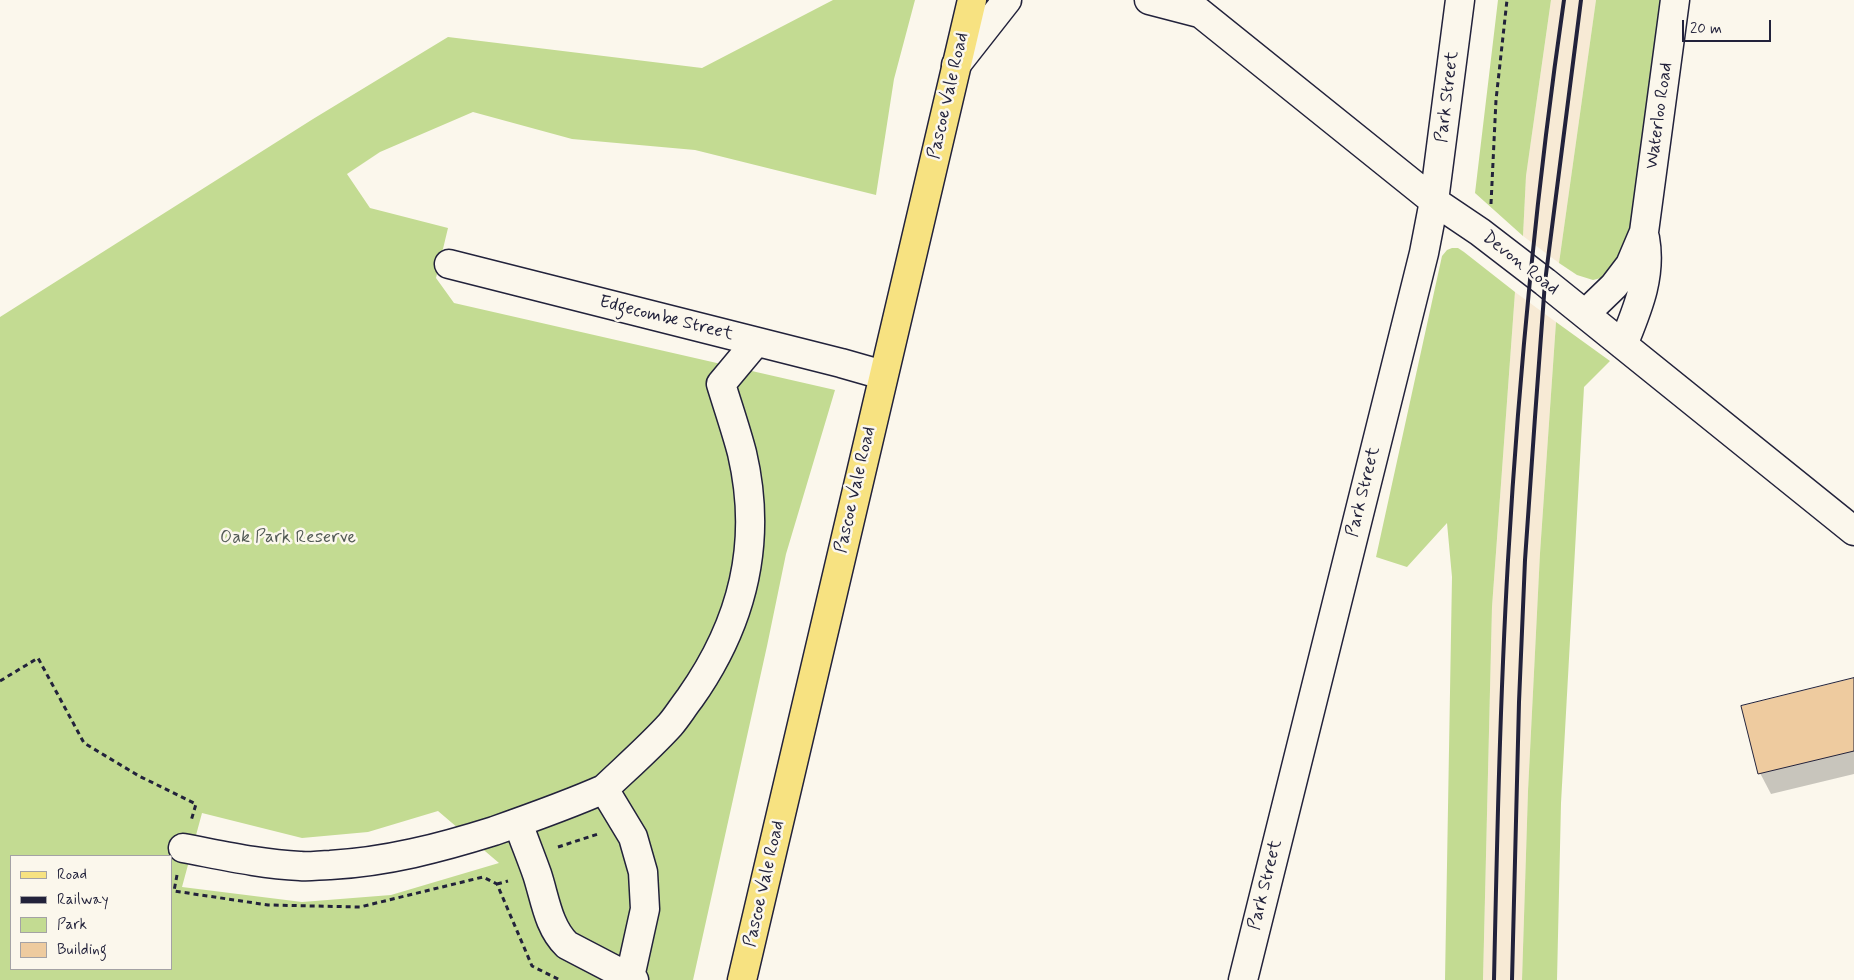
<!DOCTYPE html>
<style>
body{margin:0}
#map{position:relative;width:1854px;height:980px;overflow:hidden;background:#fbf7ec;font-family:Mynerve,sans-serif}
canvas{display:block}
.legend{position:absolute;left:10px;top:855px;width:162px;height:115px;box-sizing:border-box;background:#fbf7ec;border:1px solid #a4a2a5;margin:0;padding:6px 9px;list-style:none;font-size:15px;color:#22223b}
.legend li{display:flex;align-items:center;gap:10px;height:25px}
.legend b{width:25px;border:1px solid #a4a2a5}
.scale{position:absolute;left:1682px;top:20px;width:89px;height:22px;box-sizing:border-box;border:2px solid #22223b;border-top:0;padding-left:6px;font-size:15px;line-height:18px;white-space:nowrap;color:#22223b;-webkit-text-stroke:4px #fbf7ec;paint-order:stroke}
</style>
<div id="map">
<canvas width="1854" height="980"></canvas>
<ul class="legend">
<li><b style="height:6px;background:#f7e281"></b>Road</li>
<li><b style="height:6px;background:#22223b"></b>Railway</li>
<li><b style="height:14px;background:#c3db92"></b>Park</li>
<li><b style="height:14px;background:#eecb9f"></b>Building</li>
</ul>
<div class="scale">20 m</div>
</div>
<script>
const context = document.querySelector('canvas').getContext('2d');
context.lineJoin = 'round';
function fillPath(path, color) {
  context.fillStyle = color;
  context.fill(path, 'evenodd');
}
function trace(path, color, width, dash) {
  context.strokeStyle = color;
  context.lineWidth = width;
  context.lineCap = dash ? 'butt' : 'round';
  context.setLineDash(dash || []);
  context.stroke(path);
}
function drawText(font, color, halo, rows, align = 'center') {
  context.font = font + ' Mynerve,sans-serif';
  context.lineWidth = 5;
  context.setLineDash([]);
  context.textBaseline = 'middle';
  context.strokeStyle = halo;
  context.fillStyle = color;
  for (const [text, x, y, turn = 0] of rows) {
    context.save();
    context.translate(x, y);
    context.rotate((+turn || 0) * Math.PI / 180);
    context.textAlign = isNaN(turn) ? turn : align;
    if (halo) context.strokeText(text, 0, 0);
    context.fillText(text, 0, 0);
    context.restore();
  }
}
fillPath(new Path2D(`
 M1551 0H1596L1559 263 1523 236 1526 176Z
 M1515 292 1556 322 1540 553 1528 791 1522 980H1483L1492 607Z`), '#f7ead5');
fillPath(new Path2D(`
 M833 0H915L894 79 876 195 695 150 572 139 473 112 380 152 347 174 370 208 448 228 436 278 454 303 835 390 786 554 767 646 693 980H0V317L313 119 448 37 702 68ZM438 811 499 863 391 895 302 902 182 887 202 813 302 838 368 832ZM11 856H171V969H11Z
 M1498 0H1551L1526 176 1523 236 1475 193Z
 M1596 0H1661L1628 246 1609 276 1593 280 1577 275 1559 263Z
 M1452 248H1458L1464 252 1515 292 1492 607 1483 980H1445L1452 577 1447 523 1407 567 1376 557 1442 256 1447 250Z
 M1556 322 1610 361 1584 387 1561 803 1557 980H1522L1528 791 1540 553Z`), '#c3db92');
fillPath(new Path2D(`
 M1854 680V774L1771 794 1760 773Z`), '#0003');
const building = new Path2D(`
 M1854 678V751L1758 774 1741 706Z`);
fillPath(building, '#eecb9f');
trace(building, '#22223b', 1);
const minor = new Path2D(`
 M1149 0 1199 13
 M1184 0 1434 201 1480 232 1545 282 1854 531
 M956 65 1007 0
 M449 264 841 363 883 375
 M1585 314 1614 286 1630 265 1644 232 1675 0
 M1623 345C1637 310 1652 277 1645 238
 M604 789C626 768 649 748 670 725 677 717 683 707 690 698 743 623 763 543 742 453 736 430 728 407 721 384L756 342
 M518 823C524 840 531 857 537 874 545 898 548 927 567 945L634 980
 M183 848C221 855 260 864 300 866 310 867 320 865 330 865 386 862 440 848 494 831 531 818 568 805 604 789L633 837 643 872 645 909 630 977
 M1243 980 1424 253 1434 201 1460 0`);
const major = new Path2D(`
 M742 980 972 0`);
trace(minor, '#22223b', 31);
trace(major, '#22223b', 31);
trace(new Path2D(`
 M1491 204 1496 100 1507 0
 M0 681 38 658 84 743 139 776 196 804 191 821
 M558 847 598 834
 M177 875 174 891 268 905 360 907 483 877 497 884 532 966 560 980
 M497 884 508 881`), '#22223b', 3, [5, 4]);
trace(minor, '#fbf7ec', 28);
trace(major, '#f7e281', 28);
trace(new Path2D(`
 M1494 980C1497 840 1500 700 1508 560 1519 373 1537 186 1564 0
 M1512 980 1519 702 1525 560 1535 417 1545 282 1581 0`), '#22223b', 4);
drawText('18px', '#22223b', '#fbf7ec', [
 ["Pascoe Vale Road",949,96,-77],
 ["Park Street",1448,97,-83],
 ["Waterloo Road",1660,116,-82],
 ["Devon Road",1520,264,38],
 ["Edgecombe Street",666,319,14],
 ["Pascoe Vale Road",856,490,-77],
 ["Park Street",1364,492,-76],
 ["Pascoe Vale Road",765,884,-77],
 ["Park Street",1266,885,-76]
]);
drawText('18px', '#525a55', '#fbf7ec', [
 ["Oak Park Reserve",288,538]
]);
</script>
